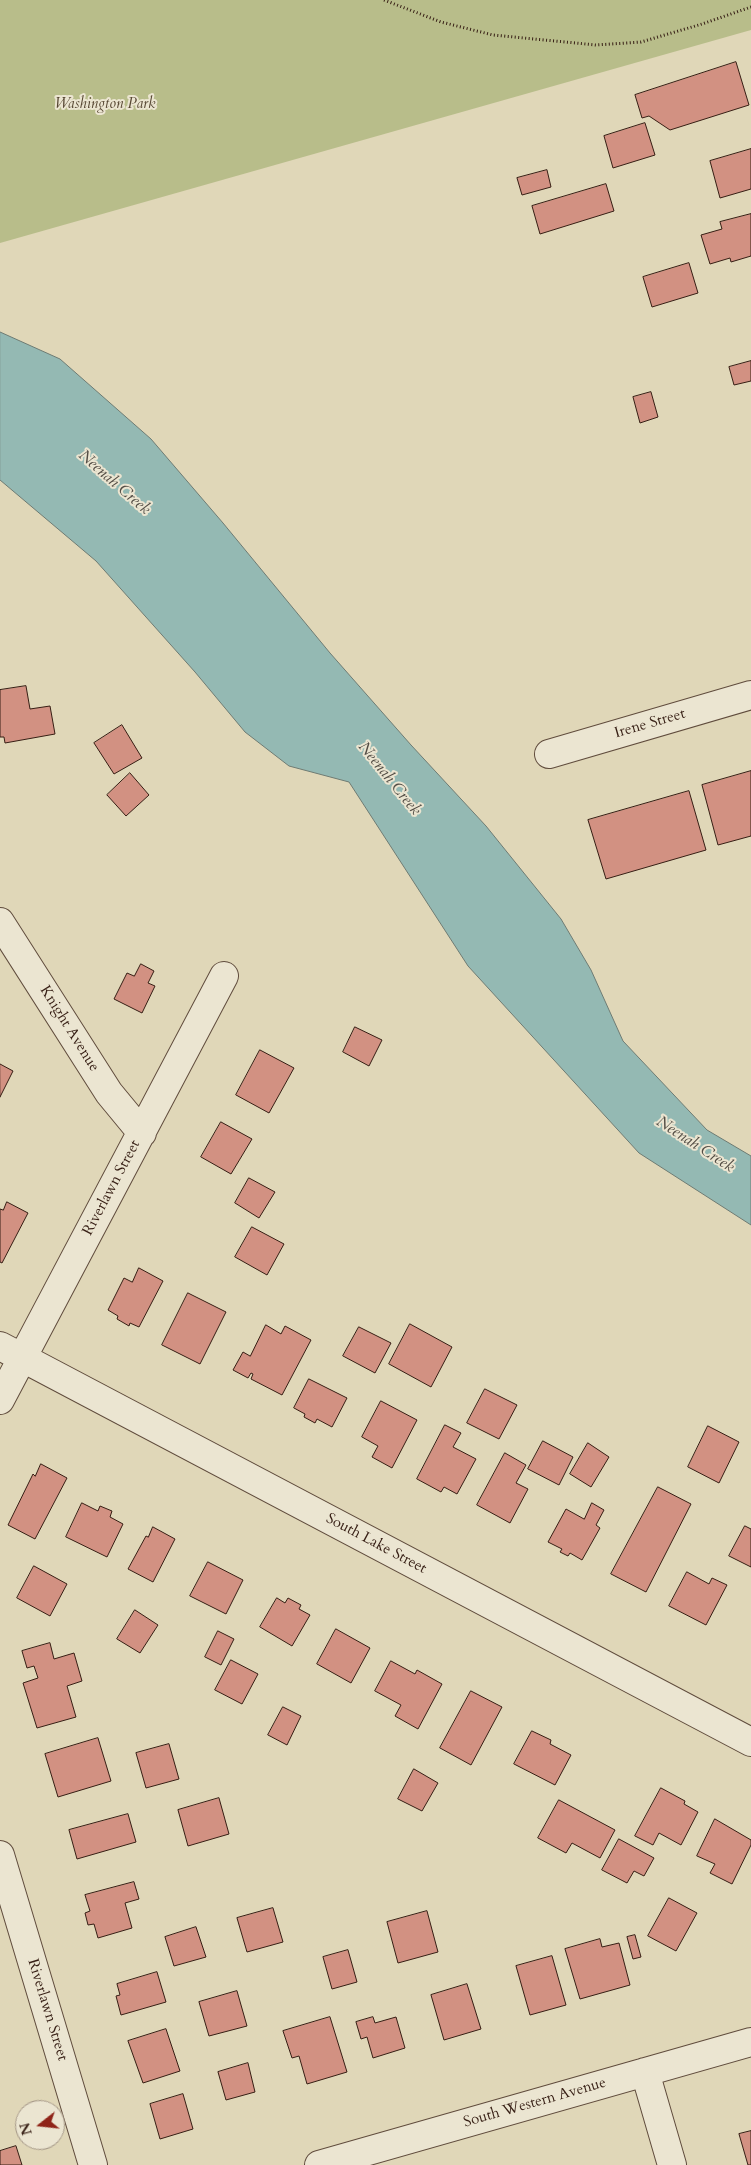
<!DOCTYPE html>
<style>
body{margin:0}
#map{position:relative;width:751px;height:2165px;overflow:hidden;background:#e0d7b8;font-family:Cardo,serif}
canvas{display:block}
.north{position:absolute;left:15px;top:2100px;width:50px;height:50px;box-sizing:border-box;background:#ebe5d1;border:1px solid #a39585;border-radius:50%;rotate:254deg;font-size:14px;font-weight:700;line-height:20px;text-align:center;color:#361e14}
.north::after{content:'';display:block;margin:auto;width:18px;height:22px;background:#8f2418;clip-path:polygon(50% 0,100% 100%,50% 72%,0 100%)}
</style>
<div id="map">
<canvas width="751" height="2165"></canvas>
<div class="north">N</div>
</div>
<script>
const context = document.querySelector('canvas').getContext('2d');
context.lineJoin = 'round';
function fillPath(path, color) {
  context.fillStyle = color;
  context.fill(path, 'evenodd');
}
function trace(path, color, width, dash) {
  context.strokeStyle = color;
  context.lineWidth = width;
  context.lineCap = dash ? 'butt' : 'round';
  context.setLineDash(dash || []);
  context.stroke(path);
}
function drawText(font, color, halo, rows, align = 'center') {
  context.font = font + ' Cardo,serif';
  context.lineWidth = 4;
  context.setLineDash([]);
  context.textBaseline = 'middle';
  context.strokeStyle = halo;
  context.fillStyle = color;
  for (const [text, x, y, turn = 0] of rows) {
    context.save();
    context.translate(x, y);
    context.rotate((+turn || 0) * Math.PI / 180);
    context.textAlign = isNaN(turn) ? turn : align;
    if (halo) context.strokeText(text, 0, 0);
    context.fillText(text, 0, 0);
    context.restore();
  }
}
fillPath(new Path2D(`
 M0 0H751V30L0 243Z`), '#b8bd8a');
const water = new Path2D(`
 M0 332 60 359 151 439 223 523 330 653 411 745 486 826 561 919 591 970 623 1041 707 1130 751 1156V1225L639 1153 468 966 349 782 289 766 245 732 195 672 96 561 0 480Z`);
fillPath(water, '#94b9b3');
trace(water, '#6e7b73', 1);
const building = new Path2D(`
 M736 62 749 105 670 130 649 116 642 118 635 95Z
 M645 123 655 155 613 168 604 136Z
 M751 149V189L720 198 710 161Z
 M547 170 551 187 522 195 517 178Z
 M606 184 614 211 540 234 532 206Z
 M751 214V256L731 262 730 258 710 264 701 235 722 229 720 222Z
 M689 263 698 293 652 307 643 277Z
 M751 361V381L734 385 729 367Z
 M651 392 658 417 640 423 633 397Z
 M26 686 30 709 50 706 55 734 5 743 4 737H0V690Z
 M122 725 142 758 114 774 94 743Z
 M751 771V836L718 845 702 785Z
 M130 773 149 795 126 816 107 795Z
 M689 791 706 850 606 879 588 820Z
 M141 964 154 971 148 983 155 986 142 1013 114 999 127 973 134 976Z
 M355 1027 382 1040 369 1066 343 1052Z
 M260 1050 294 1068 269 1113 236 1095Z
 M0 1064 13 1071 0 1097Z
 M221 1122 252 1139 231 1174 201 1157Z
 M249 1178 275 1192 259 1218 235 1203Z
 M7 1202 28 1213 2 1263 0 1262V1209L3 1210Z
 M252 1227 284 1244 267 1275 235 1257Z
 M139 1268 163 1281 139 1327 130 1323 129 1326 117 1319 118 1316 108 1310 124 1278 132 1282Z
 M188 1293 226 1312 200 1364 162 1345Z
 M410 1324 452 1347 431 1387 389 1364Z
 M266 1325 281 1334 285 1326 311 1340 282 1395 251 1379 253 1374 251 1373 248 1378 233 1370 243 1352 250 1356Z
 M359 1327 391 1343 375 1373 343 1356Z
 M309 1379 347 1398 332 1427 317 1419 315 1423 304 1417 305 1414 294 1408Z
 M485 1389 517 1405 499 1439 467 1423Z
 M381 1401 417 1420 392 1468 372 1457 378 1446 362 1437Z
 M445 1425 461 1433 453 1447 476 1459 457 1494 444 1487 441 1492 417 1479Z
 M708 1426 739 1442 719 1483 688 1467Z
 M543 1441 573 1457 559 1485 528 1469Z
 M588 1443 609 1457 591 1487 570 1474Z
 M505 1453 526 1465 516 1483 528 1489 510 1523 477 1505Z
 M41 1464 67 1478 35 1539 8 1525 33 1474 35 1476Z
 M658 1487 691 1504 646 1592 611 1574Z
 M82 1503 98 1511 100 1506 112 1511 110 1517 123 1524 107 1557 66 1537Z
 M592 1503 604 1510 596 1525 600 1528 582 1560 570 1553 568 1556 560 1552 562 1549 548 1542 566 1509 584 1519Z
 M745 1526 751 1529V1567L729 1556Z
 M153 1527 175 1539 153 1582 128 1569 146 1536 148 1537Z
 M208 1562 243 1580 226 1614 190 1596Z
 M34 1566 67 1584 50 1616 17 1598Z
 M687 1572 709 1584 712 1578 727 1585 706 1625 669 1606Z
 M277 1598 285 1603 288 1598 301 1605 299 1609 310 1615 292 1646 260 1627Z
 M135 1610 158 1625 140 1653 117 1639Z
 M336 1629 370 1648 351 1683 317 1664Z
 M218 1631 234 1639 221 1665 205 1657Z
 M50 1643 54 1659 74 1653 82 1681 67 1686 76 1717 37 1728 23 1683 38 1678 34 1666 27 1668 22 1651Z
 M231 1660 258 1674 242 1704 215 1690Z
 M391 1661 415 1674 417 1670 442 1684 418 1729 395 1716 401 1705 375 1691Z
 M471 1691 502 1707 471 1765 440 1748Z
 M283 1707 301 1716 287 1745 268 1735Z
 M532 1731 551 1740 550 1744 571 1755 555 1785 514 1764Z
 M98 1738 111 1781 58 1797 45 1754Z
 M169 1744 179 1779 146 1788 136 1753Z
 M414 1769 438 1783 422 1811 398 1799Z
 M661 1788 685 1801 684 1804 698 1812 681 1845 659 1833 653 1845 635 1836Z
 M219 1798 229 1834 188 1846 178 1810Z
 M559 1800 615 1830 600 1858 572 1843 566 1853 538 1838Z
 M128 1814 136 1842 77 1859 69 1830Z
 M715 1819 751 1840V1845L732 1884 710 1873 715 1864 697 1856Z
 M619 1839 654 1858 644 1876 634 1871 627 1883 602 1870Z
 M134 1882 139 1899 125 1903 132 1928 98 1938 94 1924 88 1925 85 1913 90 1911 85 1895Z
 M669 1898 697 1913 676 1951 648 1936Z
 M273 1908 283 1942 247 1952 237 1918Z
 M427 1911 438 1952 398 1963 387 1922Z
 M196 1927 206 1957 174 1966 165 1937Z
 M635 1935 641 1957 633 1959 627 1937Z
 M600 1939 602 1947 619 1943 630 1985 580 1999 565 1949Z
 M348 1950 357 1982 332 1989 323 1957Z
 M552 1956 566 2005 530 2015 516 1966Z
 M157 1972 166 2002 121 2015 116 1996 120 1995 117 1984Z
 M467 1984 481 2029 444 2040 431 1995Z
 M237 1991 247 2026 209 2036 199 2002Z
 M330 2017 347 2072 307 2084 299 2056 292 2058 283 2031Z
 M373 2017 375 2023 396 2017 405 2048 373 2058 367 2037 361 2039 356 2022Z
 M166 2029 180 2071 143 2083 128 2041Z
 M248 2063 255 2092 226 2100 218 2072Z
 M183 2094 193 2129 160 2139 150 2104Z
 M751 2131V2165H748L739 2134Z
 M16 2146 22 2165H0V2151Z`);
fillPath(building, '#d29182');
trace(building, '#361e14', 1);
const minor = new Path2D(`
 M549 754 751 695
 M0 922 109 1093 142 1133
 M0 1346 751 1742
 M0 1400 224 976
 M0 1855 93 2165
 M645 2072 672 2165
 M319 2165 751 2042`);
trace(minor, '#604c3d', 30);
trace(new Path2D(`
 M384 0 441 22 493 35 596 45 641 42 702 24 751 7`), '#361e14', 3, [1, 2.5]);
trace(minor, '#ebe5d1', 28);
drawText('italic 15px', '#564632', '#ebe5d1', [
 ["Washington Park",105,105]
]);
drawText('15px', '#361e14', '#ebe5d1', [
 ["Irene Street",650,724,-16],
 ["Knight Avenue",69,1029,58],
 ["Riverlawn Street",112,1188,-62],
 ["South Lake Street",376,1544,28],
 ["Riverlawn Street",47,2010,73],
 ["South Western Avenue",535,2103,-16]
]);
drawText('italic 16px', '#524c44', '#ebe5d1', [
 ["Neenah Creek",114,483,41],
 ["Neenah Creek",389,779,51],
 ["Neenah Creek",695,1145,33]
]);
</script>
